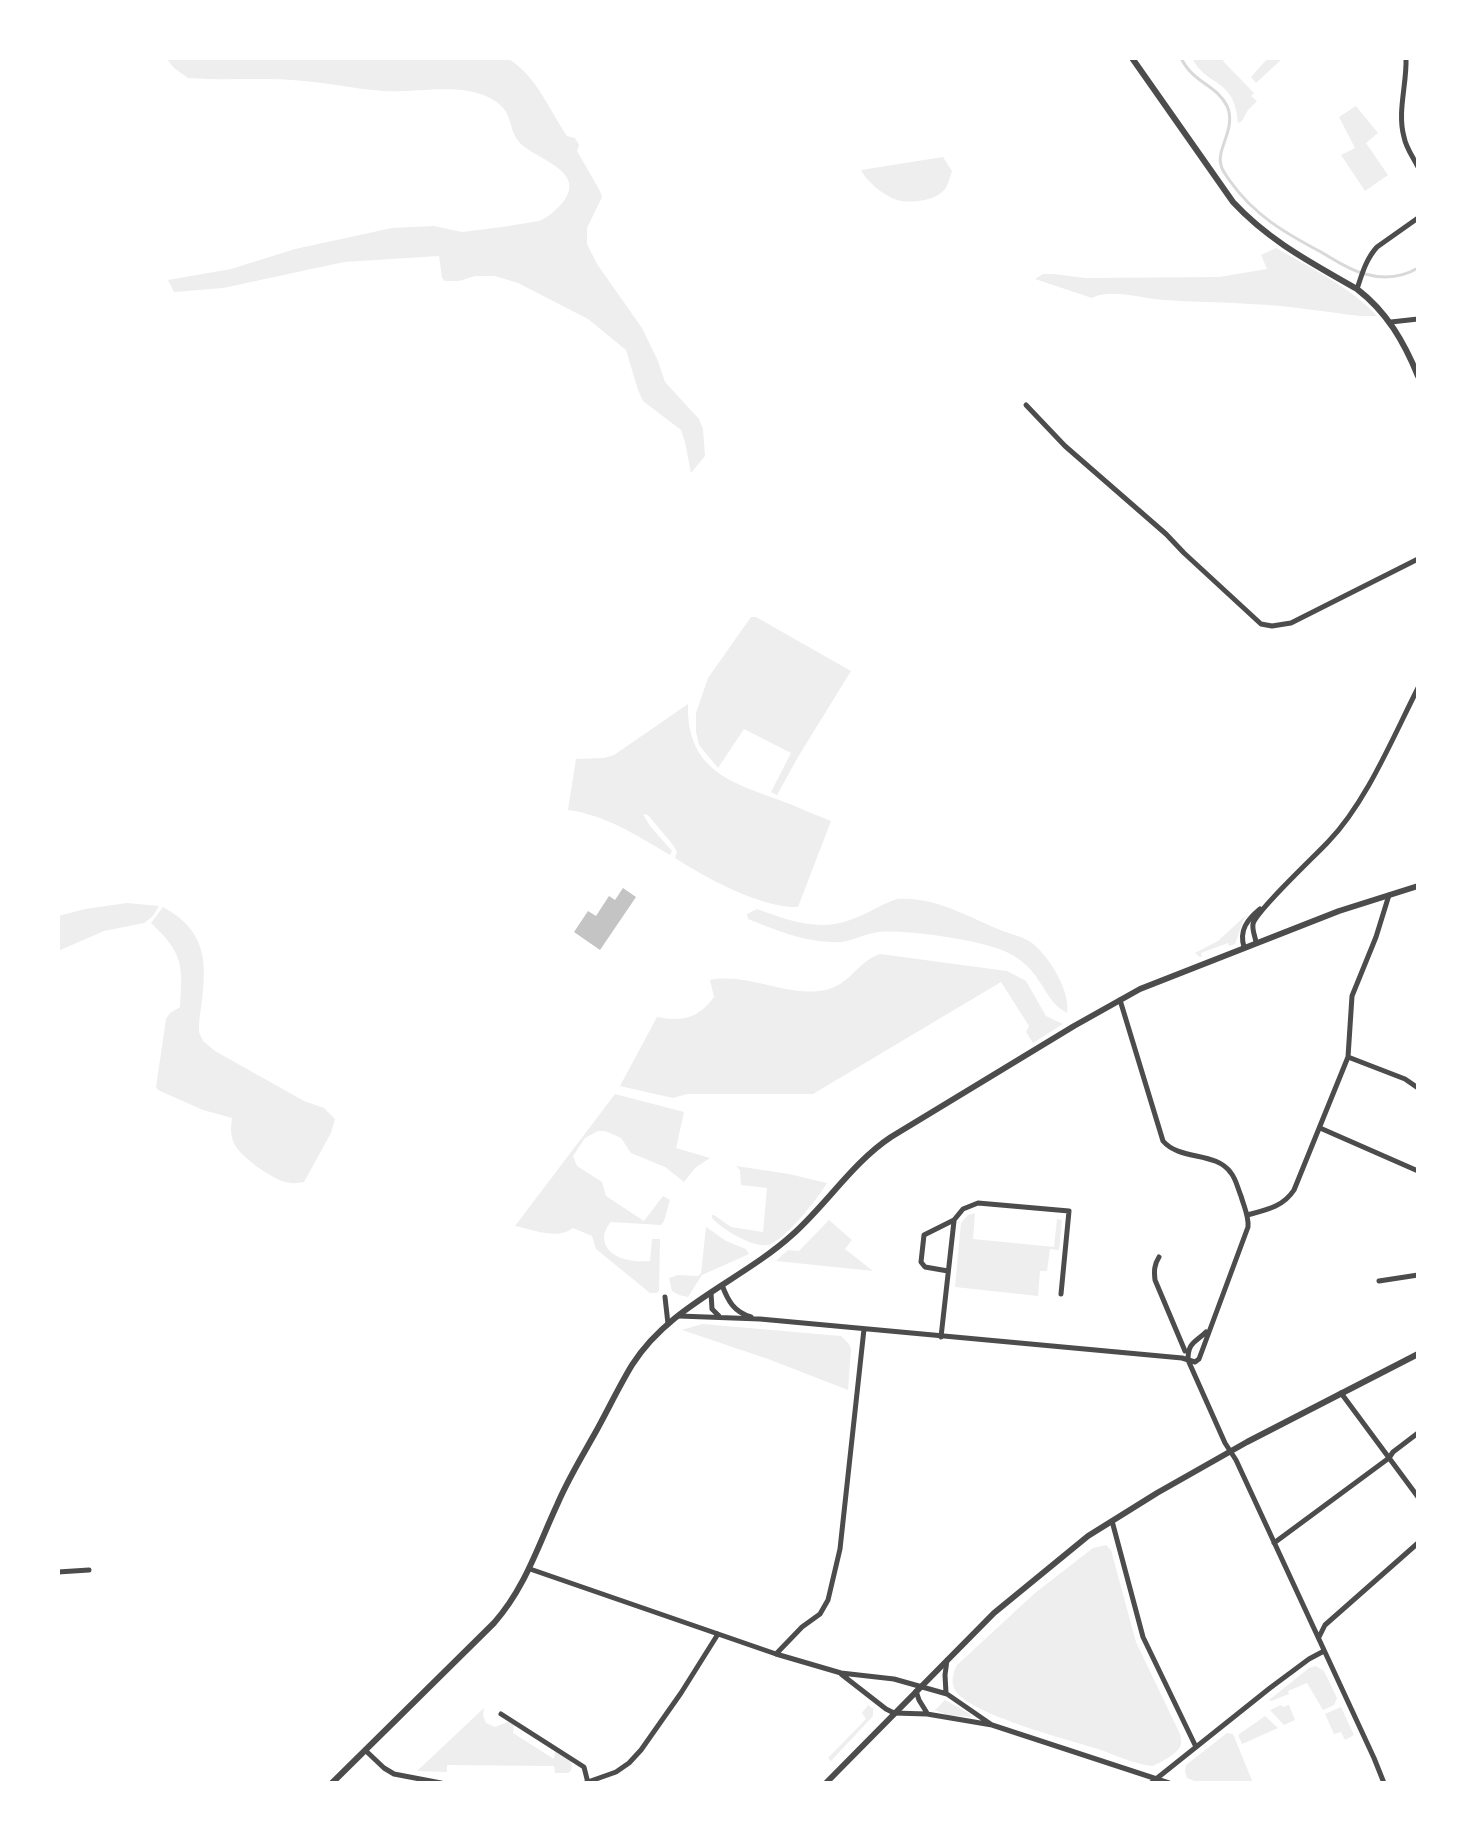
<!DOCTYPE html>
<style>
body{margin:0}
#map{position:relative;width:1476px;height:1841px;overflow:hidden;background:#fff;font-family:Roboto,sans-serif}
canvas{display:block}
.frame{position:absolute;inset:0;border:60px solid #fff;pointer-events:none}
</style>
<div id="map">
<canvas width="1476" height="1841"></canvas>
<div class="frame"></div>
</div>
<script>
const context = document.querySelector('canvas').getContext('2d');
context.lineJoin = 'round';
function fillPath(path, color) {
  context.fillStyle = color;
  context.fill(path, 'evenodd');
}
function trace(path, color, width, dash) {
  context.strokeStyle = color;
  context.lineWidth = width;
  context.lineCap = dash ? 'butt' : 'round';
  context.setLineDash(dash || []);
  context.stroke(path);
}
fillPath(new Path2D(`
 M166 58H507C537 76 548 108 567 136L575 138 579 145 577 151 600 191 602 197 587 228V244L597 264 642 328 658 361 665 382 699 419 703 429 705 456 691 473 685 442 681 430 643 401 638 390 626 350 588 319 518 283 495 276H475L459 281H445L442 278 439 256 344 262 223 288 174 292 168 280 231 269 295 249 392 228 434 226 462 232 502 227 539 221C549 217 556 210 563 202 588 171 535 159 520 143 512 134 512 126 508 116 504 105 491 97 480 94 454 84 411 93 383 91 356 89 330 83 304 81 265 77 226 81 188 78L174 68Z
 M1192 58H1226L1223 61 1254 93 1251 96 1257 101 1248 110 1242 121 1238 123C1235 77 1206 87 1192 58Z
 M1268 58H1283L1256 83 1251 77Z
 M1356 106 1378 133 1366 143 1388 175 1365 191 1341 155 1355 148 1339 117Z
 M943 157 952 171C950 177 948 185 945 189 937 200 914 203 902 201 887 199 867 182 861 170Z
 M1276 248C1309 267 1352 288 1377 316H1361C1324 312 1287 305 1250 304 1222 302 1193 302 1164 300 1144 299 1109 288 1092 298L1035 279 1043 274H1054L1085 278 1219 277 1267 269 1261 255Z
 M751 617H756L851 671 798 757 777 795 771 792 791 753 744 729 718 768 699 745 696 732V713L708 678Z
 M688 704C686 774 737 784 790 804 804 810 818 816 831 821L798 907C761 908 706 878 675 858L677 852 673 845 648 815 643 814 650 826 672 851 670 855C638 836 606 815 568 810L576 759 604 758 614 755Z
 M897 899C935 897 964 915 998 929 1009 934 1022 936 1032 943 1049 956 1071 992 1067 1013 1052 1005 1048 994 1039 981 1030 966 1017 956 1002 950 976 940 907 929 879 932 862 934 849 944 831 942 802 941 775 930 748 919L747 914 757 909C788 920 818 932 850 920 867 915 880 904 897 899Z
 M127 903 159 906 153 916 144 923 104 931 58 951V916L85 909Z
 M163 907C215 935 205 975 199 1025V1032L203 1041 215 1051 304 1101 324 1108 335 1119 331 1133 304 1182C298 1183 291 1184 285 1182 271 1178 239 1156 234 1143 230 1135 231 1127 232 1118L203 1110 158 1090 156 1087 166 1019 170 1013 180 1007C183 965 183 953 151 923Z
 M1245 916 1235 944 1229 946 1228 943 1201 953 1202 957H1200L1195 953 1218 941Z
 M880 954 1007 971 1026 981 1046 1016 1063 1024 1033 1043 1026 1032 1029 1026 1001 982 813 1094H687L673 1098 620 1086 657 1017C683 1022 699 1018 714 997L710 980C751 972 790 1000 829 989 852 982 856 963 880 954Z
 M615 1094 684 1112 676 1148 710 1158 695 1168 684 1182 665 1167 631 1153 621 1138 605 1131H598L585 1138 573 1156 577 1166 602 1182 606 1196 644 1221 663 1196 670 1200 664 1221 661 1225 611 1222C595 1240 609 1257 629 1260 636 1262 643 1261 650 1261L652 1239H660L659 1291 657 1293H650L596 1249 592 1236 573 1228C557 1240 534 1230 515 1226Z
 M736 1166 789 1174 827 1183C819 1197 783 1243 767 1245 751 1247 722 1229 712 1218V1215H714L731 1227 763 1232 767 1188 741 1185 740 1170Z
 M975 1213 973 1239 1054 1247 1057 1219 1062 1220 1059 1250 1050 1249 1047 1271H1040L1038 1296 955 1287 961 1223 968 1215Z
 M829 1220 852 1240 845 1249 873 1271 776 1261 788 1250 799 1251Z
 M706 1227 726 1241 746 1249 749 1254 702 1275 688 1297 679 1295 672 1291 669 1278 678 1275 698 1276 701 1273Z
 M702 1324 841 1336 849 1344 851 1349 848 1390 768 1359 682 1330Z
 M1106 1545 1111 1550 1136 1642 1180 1734C1181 1739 1182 1743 1180 1747 1175 1755 1160 1763 1152 1766 1134 1764 1115 1755 1098 1749 1066 1739 980 1717 958 1694 950 1686 952 1674 957 1665L1035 1593 1093 1548Z
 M1316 1666 1324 1671 1337 1698 1334 1705 1323 1710 1307 1683 1288 1691 1289 1694 1271 1701 1269 1700 1309 1668Z
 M945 1700 970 1714 971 1717 947 1715 935 1710Z
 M868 1705 873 1709V1716L831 1761 828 1758 866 1719 862 1713Z
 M1281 1705 1283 1707 1289 1705 1295 1720 1284 1725 1270 1710Z
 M1341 1707 1354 1735 1345 1740 1341 1732 1334 1734 1325 1714Z
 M484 1708 483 1715 486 1723 495 1727 508 1722 514 1725 513 1733 554 1759 555 1751C564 1756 575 1759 571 1771L568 1773H555L554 1766 447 1765V1772L417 1771Z
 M1265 1716 1278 1728 1242 1744 1238 1735Z
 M1227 1733 1233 1734 1253 1783H1199L1187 1778 1185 1771 1186 1765Z`), '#eee');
trace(new Path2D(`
 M1181 58C1193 83 1217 85 1227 106 1237 128 1216 149 1221 165 1222 171 1227 176 1230 181 1254 215 1285 233 1321 252 1335 260 1349 270 1365 274 1383 279 1401 278 1418 268`), '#d9d9d9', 3);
fillPath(new Path2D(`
 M623 888 636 897 600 950 574 932 588 911 596 916 609 896 615 900Z`), '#c4c4c4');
trace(new Path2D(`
 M1406 58C1407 84 1397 112 1404 137 1406 148 1413 157 1418 167
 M1357 289C1362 274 1366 259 1377 247L1418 218
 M1391 322 1418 319
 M1026 405 1065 446 1166 534 1184 553 1261 624 1272 626 1291 623 1418 559
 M1256 942C1255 936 1252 930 1253 924 1256 911 1315 856 1328 842 1366 803 1393 737 1418 688
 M1244 947C1239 930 1247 920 1260 909
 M1348 1057 1405 1079 1418 1088
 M1320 1128 1418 1171
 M1247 1215C1266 1210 1283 1207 1294 1190L1348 1057 1352 996 1376 937 1389 895
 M1159 1257C1154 1265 1154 1271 1155 1280L1185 1351
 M948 1271 925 1267 921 1262 924 1235 954 1220 963 1209 978 1203 1069 1211 1061 1294
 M1379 1281 1418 1275
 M722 1285C728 1301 734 1312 751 1317
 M711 1293 712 1309 719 1316
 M665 1297 668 1324
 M679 1316 760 1319 1182 1358 1195 1362 1199 1359 1248 1227C1249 1216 1244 1207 1241 1196 1238 1189 1236 1179 1231 1173 1216 1151 1180 1161 1163 1141L1120 1000
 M1206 1332C1195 1343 1188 1342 1188 1360L1225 1443 1236 1460 1374 1758 1384 1783
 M941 1337 954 1221
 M1341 1393 1418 1497
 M1112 1521 1143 1637 1196 1747
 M1274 1543 1389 1458 1393 1452 1418 1433
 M530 1569 776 1654 841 1673 894 1679 947 1694 992 1725
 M58 1572 89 1570
 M1319 1637 1325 1625 1418 1543
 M776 1654 802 1627 820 1614 828 1600 840 1549 864 1329
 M841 1674 886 1709 894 1713 927 1714 992 1725 1169 1783
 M916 1691 919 1700 927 1713
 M946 1693 945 1675 947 1660
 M501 1714 584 1767 588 1783
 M365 1750 384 1768 394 1774 441 1783
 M585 1783 616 1772 629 1763 641 1750 681 1693 718 1634
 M1151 1783 1270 1688 1309 1659 1324 1651`), '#4c4c4c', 5);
trace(new Path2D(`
 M1132 58 1233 202C1269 241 1312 263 1357 289 1387 312 1404 342 1418 376
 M332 1783 494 1623C525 1588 538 1546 557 1505 567 1481 581 1458 594 1435 607 1412 618 1388 632 1365 670 1305 741 1281 792 1235 827 1204 852 1163 891 1137L1074 1026 1140 989 1339 911 1418 886
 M826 1783 994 1613 1088 1536 1157 1493 1247 1442 1418 1354`), '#4c4c4c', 6);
</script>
